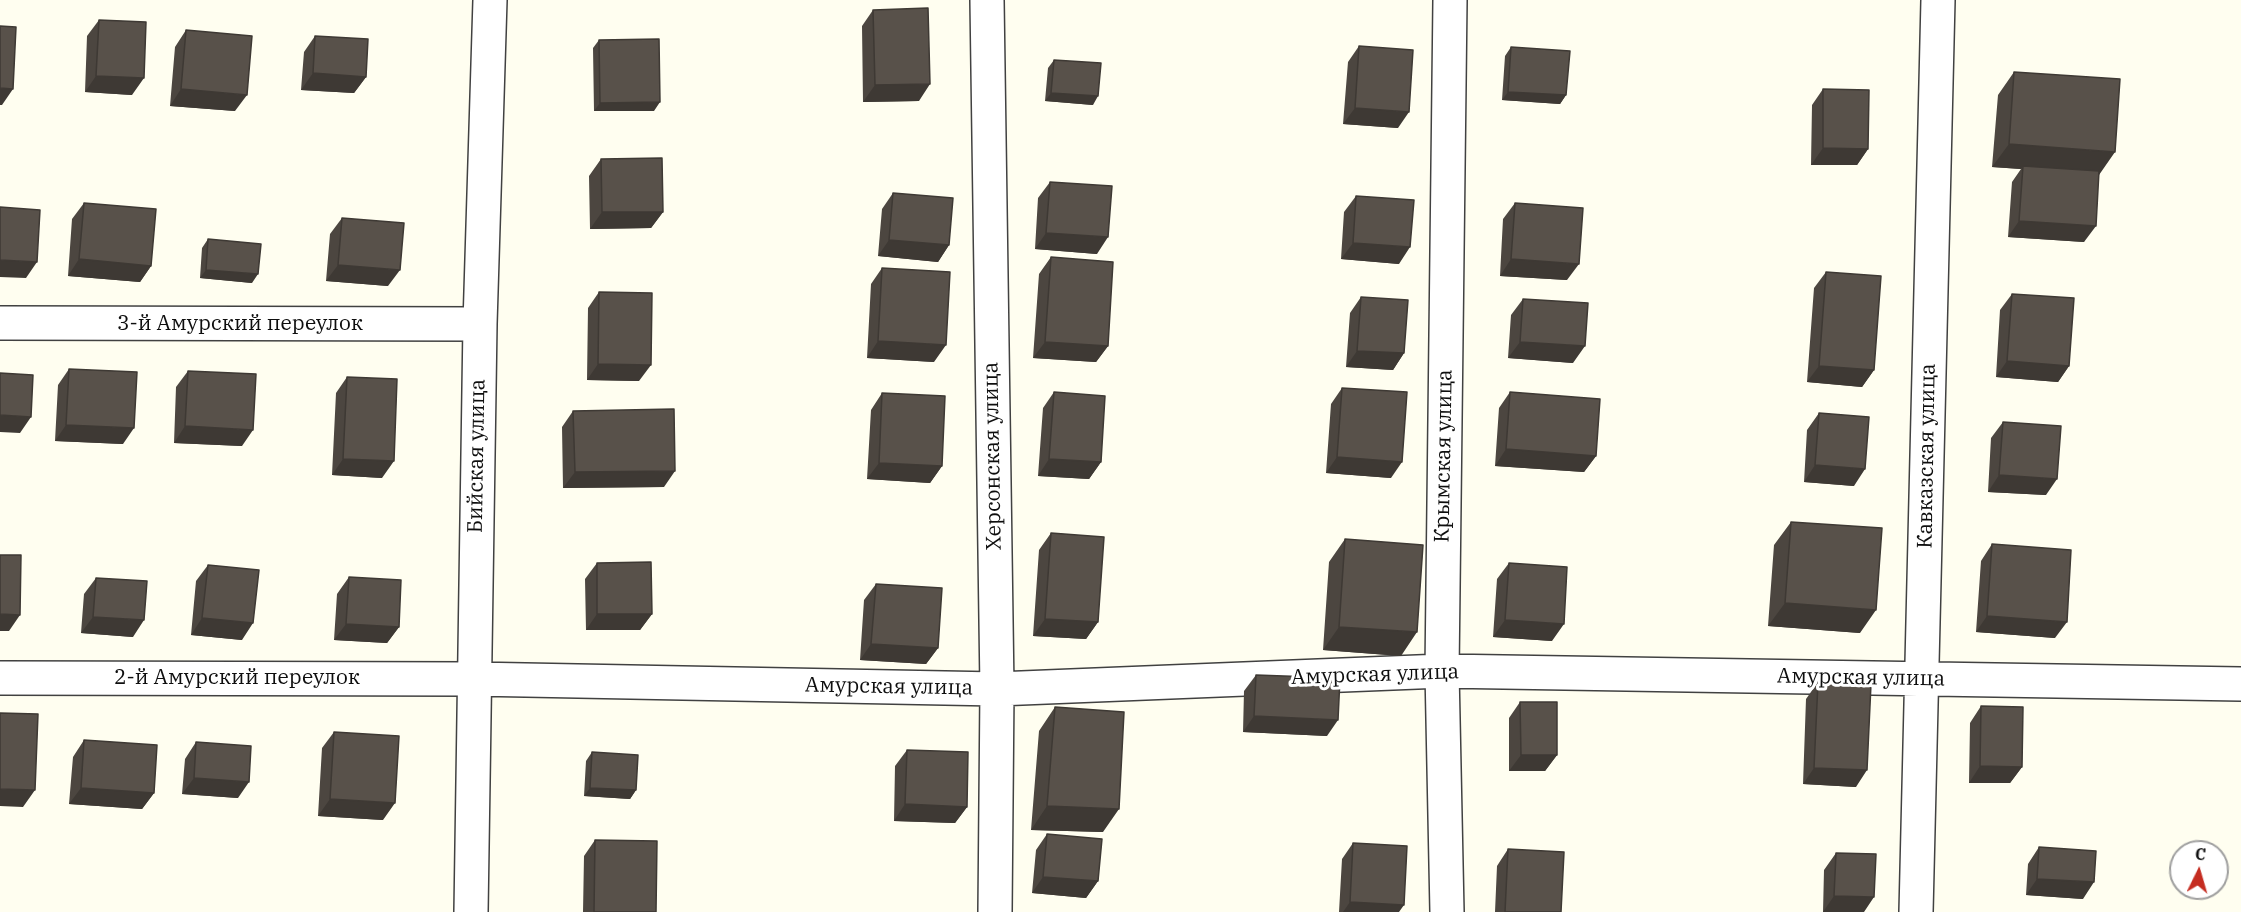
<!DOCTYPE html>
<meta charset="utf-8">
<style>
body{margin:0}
#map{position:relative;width:2241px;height:912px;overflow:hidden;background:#fffef0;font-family:"IBM Plex Serif",serif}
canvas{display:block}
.north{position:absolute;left:2169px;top:840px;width:60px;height:60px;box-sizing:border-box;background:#fff;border:2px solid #9f9f9f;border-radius:50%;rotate:5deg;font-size:16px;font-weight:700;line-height:24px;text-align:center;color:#0e0e0e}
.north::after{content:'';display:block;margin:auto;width:21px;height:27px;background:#c52c20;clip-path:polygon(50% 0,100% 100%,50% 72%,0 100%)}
</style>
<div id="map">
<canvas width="2241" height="912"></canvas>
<div class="north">С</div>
</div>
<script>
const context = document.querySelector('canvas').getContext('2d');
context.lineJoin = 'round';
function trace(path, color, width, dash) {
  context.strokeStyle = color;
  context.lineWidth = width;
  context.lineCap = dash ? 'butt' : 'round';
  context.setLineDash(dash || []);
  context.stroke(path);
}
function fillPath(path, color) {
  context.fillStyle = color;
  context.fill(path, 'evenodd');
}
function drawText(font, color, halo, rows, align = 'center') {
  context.font = font + ' "IBM Plex Serif",serif';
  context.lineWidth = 6;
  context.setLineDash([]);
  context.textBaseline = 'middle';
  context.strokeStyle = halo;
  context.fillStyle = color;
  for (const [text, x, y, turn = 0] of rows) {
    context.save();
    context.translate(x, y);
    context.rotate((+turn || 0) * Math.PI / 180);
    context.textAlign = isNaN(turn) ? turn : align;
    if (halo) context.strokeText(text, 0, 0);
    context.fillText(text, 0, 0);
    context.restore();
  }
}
const minor = new Path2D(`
 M987 0 997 689 995 912
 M0 323 480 324
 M0 678 473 679 997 689 1442 671 2241 684
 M471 912 480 324 490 0
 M1447 912 1442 671 1450 0
 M1916 912 1938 0`);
trace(minor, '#414141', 36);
trace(minor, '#fff', 33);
fillPath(new Path2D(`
 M873 10 919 101 863 102 862 26Z
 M99 20 132 95 85 92 87 36Z
 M186 30 235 111 170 106 175 47Z
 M315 36 366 77 354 93 301 90 304 52Z
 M599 40 654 111H594L593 48Z
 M1359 46 1398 128 1343 124 1348 62Z
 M1511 47 1566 95 1560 104 1502 100 1505 56Z
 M1054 60 1093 105 1045 101 1048 68Z
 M2014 72 2099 174 2084 242 2008 237 2012 182 2021 169 1992 167 1998 95Z
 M1823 89 1868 149 1857 165H1811L1812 105Z
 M601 159 663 212 651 228 590 229 589 176Z
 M1050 182 1097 254 1035 249 1038 198Z
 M893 193 949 245 938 262 878 256 882 209Z
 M1356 196 1399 264 1341 259 1344 212Z
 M84 203 151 266 140 282 68 276 72 219Z
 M1515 203 1567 280 1500 276 1503 219Z
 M342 218 388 286 326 281 330 234Z
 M208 239 252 283 200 278 202 248Z
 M1051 257 1108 346 1096 362 1033 358 1039 274Z
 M882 268 934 362 867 358 871 284Z
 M1826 272 1874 370 1862 387 1807 382 1814 288Z
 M599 292 639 381 587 380 588 308Z
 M2012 294 2069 366 2058 382 1996 377 2000 310Z
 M1361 297 1404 353 1393 370 1346 367 1350 313Z
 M1523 299 1573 363 1508 358 1511 315Z
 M69 369 123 444 55 441 58 385Z
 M188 371 242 446 174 443 176 387Z
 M347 377 382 478 332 475 336 393Z
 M1342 388 1391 478 1326 473 1331 404Z
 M1054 392 1101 462 1089 479 1038 476 1043 408Z
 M1510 392 1596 456 1584 472 1495 466 1499 408Z
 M882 393 942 466 930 483 867 479 871 410Z
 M573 411 664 487 563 488 562 427Z
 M1819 413 1854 486 1804 482 1807 430Z
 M2003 422 2046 495 1988 492 1991 438Z
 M1791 522 1860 633 1768 626 1774 545Z
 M1051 533 1098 622 1086 639 1033 636 1039 550Z
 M1345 539 1401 656 1323 650 1329 562Z
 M1992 544 2055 638 1976 632 1981 561Z
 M597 563 652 614 640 630H586L585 579Z
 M1509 563 1552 641 1493 637 1497 579Z
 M208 565 242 640 191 635 196 581Z
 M349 577 399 627 387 643 334 640 337 594Z
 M96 578 133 637 81 633 84 594Z
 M876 584 938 648 926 664 860 660 864 600Z
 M1256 675 1327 736 1243 732 1244 691Z
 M1818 682 1856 787 1803 784 1806 699Z
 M1520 702 1557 755 1545 771H1509V718Z
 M1981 706 2022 767 2010 783H1969L1970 723Z
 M1055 707 1103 832 1031 830 1039 731Z
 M334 732 383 820 318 816 322 748Z
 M84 740 154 793 142 809 69 804 73 757Z
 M196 742 238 798 182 794 185 759Z
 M907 750 967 807 955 823 894 821 895 766Z
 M592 752 636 790 630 799 584 796 586 761Z
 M1047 834 1098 881 1086 898 1032 893 1036 850Z
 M595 840 656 912H583L584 856Z
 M1353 843 1399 912H1339L1342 859Z
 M2039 847 2083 899 2026 895 2028 864Z
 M1508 849 1561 912H1495L1497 866Z
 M1836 853 1864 912H1823L1824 870Z`), '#4c4640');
fillPath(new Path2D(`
 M313 73 366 77 354 93 301 90Z
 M96 76 144 78 132 95 85 92Z
 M930 84 919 101 863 102 875 85Z
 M0 88 13 89 2 105H0Z
 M181 89 247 95 235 111 170 106Z
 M1508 92 1566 95 1560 104 1502 100Z
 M1051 93 1098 96 1093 105 1045 101Z
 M660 102 654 111H594L600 103Z
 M1355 108 1409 112 1398 128 1343 124Z
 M2009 144 2115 152 2099 175 2023 166 2021 169 1992 167Z
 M1823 148 1868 149 1857 165H1811Z
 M602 212H663L651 228 590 229Z
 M2019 221 2096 226 2084 242 2008 237Z
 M1046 233 1108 237 1097 254 1035 249Z
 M889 240 949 245 938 262 878 256Z
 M1353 243 1410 247 1399 264 1341 259Z
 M79 259 151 266 140 282 68 276Z
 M1511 259 1579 264 1567 280 1500 276Z
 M0 260 37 262 26 278 0 277Z
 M338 265 400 270 388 286 326 281Z
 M206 270 258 274 252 283 200 278Z
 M878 341 946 345 934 362 867 358Z
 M1045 342 1108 346 1096 362 1033 358Z
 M1520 342 1585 346 1573 363 1508 358Z
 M1357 351 1404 353 1393 370 1346 367Z
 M2007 361 2069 366 2058 382 1996 377Z
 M598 364 651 365 639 381 587 380Z
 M1819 366 1874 370 1862 387 1807 382Z
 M0 415 31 417 20 433 0 432Z
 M66 425 134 428 123 444 55 441Z
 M185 426 253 430 242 446 174 443Z
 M1506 449 1596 456 1584 472 1495 466Z
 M1337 457 1402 462 1391 478 1326 473Z
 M343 459 394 461 382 478 332 475Z
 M1049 459 1101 462 1089 479 1038 476Z
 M879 463 942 466 930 483 867 479Z
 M1815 465 1865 469 1854 486 1804 482Z
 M675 471 664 487 563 488 575 472Z
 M1999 475 2057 479 2046 495 1988 492Z
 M1785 603 1876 610 1860 633 1768 626Z
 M0 614 20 615 9 631H0Z
 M597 614H652L640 630H586Z
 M1987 616 2067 622 2055 638 1976 632Z
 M93 617 144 620 133 637 81 633Z
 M202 618 253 623 242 640 191 635Z
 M1045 619 1098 622 1086 639 1033 636Z
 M1505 620 1564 624 1552 641 1493 637Z
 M346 624 399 627 387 643 334 640Z
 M1339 627 1417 632 1401 656 1323 650Z
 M871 644 938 648 926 664 860 660Z
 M1254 716 1338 720 1327 736 1243 732Z
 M1521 755H1557L1545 771H1509Z
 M1980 766 2022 767 2010 783H1969Z
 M1814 768 1867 770 1856 787 1803 784Z
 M194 778 249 782 238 798 182 794Z
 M81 788 154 793 142 809 69 804Z
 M590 788 636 790 630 799 584 796Z
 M0 789 35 790 23 807 0 806Z
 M330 799 395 803 383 820 318 816Z
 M905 804 967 807 955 823 894 821Z
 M1047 806 1119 809 1103 832 1031 830Z
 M1043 877 1098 881 1086 898 1032 893Z
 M2037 879 2094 882 2083 899 2026 895Z
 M1834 896 1874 897 1864 912H1823Z
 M1350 902 1404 905 1399 912H1343Z`), '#3e3934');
const building = new Path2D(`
 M928 8 930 84 875 85 873 10Z
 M99 20 146 22 144 78 96 76Z
 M0 26 16 27 13 89 0 88Z
 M186 30 252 36 247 95 181 89Z
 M315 36 368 39 366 77 313 73Z
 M659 39 660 102 600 103 599 40Z
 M1359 46 1413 50 1409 112 1355 108Z
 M1511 47 1570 51 1566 95 1508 92Z
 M1054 60 1101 63 1098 96 1051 93Z
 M2014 72 2120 79 2115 152 2009 144Z
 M1823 89 1869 90 1868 149 1823 148Z
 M662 158 663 212H602L601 159Z
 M2023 166 2099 171 2096 226 2019 221Z
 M1050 182 1112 186 1108 237 1046 233Z
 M893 193 953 198 949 245 889 240Z
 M1356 196 1414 200 1410 247 1353 243Z
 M84 203 156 209 151 266 79 259Z
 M1515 203 1583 208 1579 264 1511 259Z
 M0 207 40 210 37 262 0 260Z
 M342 218 404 223 400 270 338 265Z
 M208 239 261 244 258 274 206 270Z
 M1051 257 1113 262 1108 346 1045 342Z
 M882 268 950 272 946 345 878 341Z
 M1826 272 1881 276 1874 370 1819 366Z
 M599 292 652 293 651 365 598 364Z
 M2012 294 2074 298 2069 366 2007 361Z
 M1361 297 1408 300 1404 353 1357 351Z
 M1523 299 1588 303 1585 346 1520 342Z
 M69 369 137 372 134 428 66 425Z
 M188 371 256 374 253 430 185 426Z
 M0 373 33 375 31 417 0 415Z
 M347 377 397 379 394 461 343 459Z
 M1342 388 1407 392 1402 462 1337 457Z
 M1054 392 1105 396 1101 462 1049 459Z
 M1510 392 1600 399 1596 456 1506 449Z
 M882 393 945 396 942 466 879 463Z
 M674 409 675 471 575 472 573 411Z
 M1819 413 1869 417 1865 469 1815 465Z
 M2003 422 2061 426 2057 479 1999 475Z
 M1791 522 1882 528 1876 610 1785 603Z
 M1051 533 1104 537 1098 622 1045 619Z
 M1345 539 1423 545 1417 632 1339 627Z
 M1992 544 2071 550 2067 622 1987 616Z
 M0 555H21L20 615 0 614Z
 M651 562 652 614H597V563Z
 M1509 563 1567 567 1564 624 1505 620Z
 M208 565 259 570 253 623 202 618Z
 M349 577 401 580 399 627 346 624Z
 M96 578 147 581 144 620 93 617Z
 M876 584 942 588 938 648 871 644Z
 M1256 675 1340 678 1338 720 1254 716Z
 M1818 682 1871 684 1867 770 1814 768Z
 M1520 702H1557V755H1521Z
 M1981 706 2023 707 2022 767 1980 766Z
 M1055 707 1124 712 1119 809 1047 806Z
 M0 713 38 714 35 790 0 789Z
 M334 732 399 736 395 803 330 799Z
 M84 740 157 745 154 793 81 788Z
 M196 742 251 746 249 782 194 778Z
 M907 750 968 752 967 807 905 804Z
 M592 752 638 755 636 790 590 788Z
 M1047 834 1102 839 1098 881 1043 877Z
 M595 840 657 841 656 912H594Z
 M1353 843 1407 846 1404 905 1350 902Z
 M2039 847 2096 851 2094 882 2037 879Z
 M1508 849 1564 852 1561 912H1505Z
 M1836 853 1876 854 1874 897 1834 896Z`);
fillPath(building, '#58514a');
trace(building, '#3e3934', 1.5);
drawText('21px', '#0e0e0e', '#fff', [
 ["3-й Амурский переулок",240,324],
 ["Бийская улица",477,456,-89],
 ["Херсонская улица",993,456,-91],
 ["Крымская улица",1444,456,-89],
 ["Кавказская улица",1927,456,-89],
 ["Амурская улица",1375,675,-2],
 ["2-й Амурский переулок",237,678],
 ["Амурская улица",1861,678,1],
 ["Амурская улица",889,687,1]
]);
</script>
